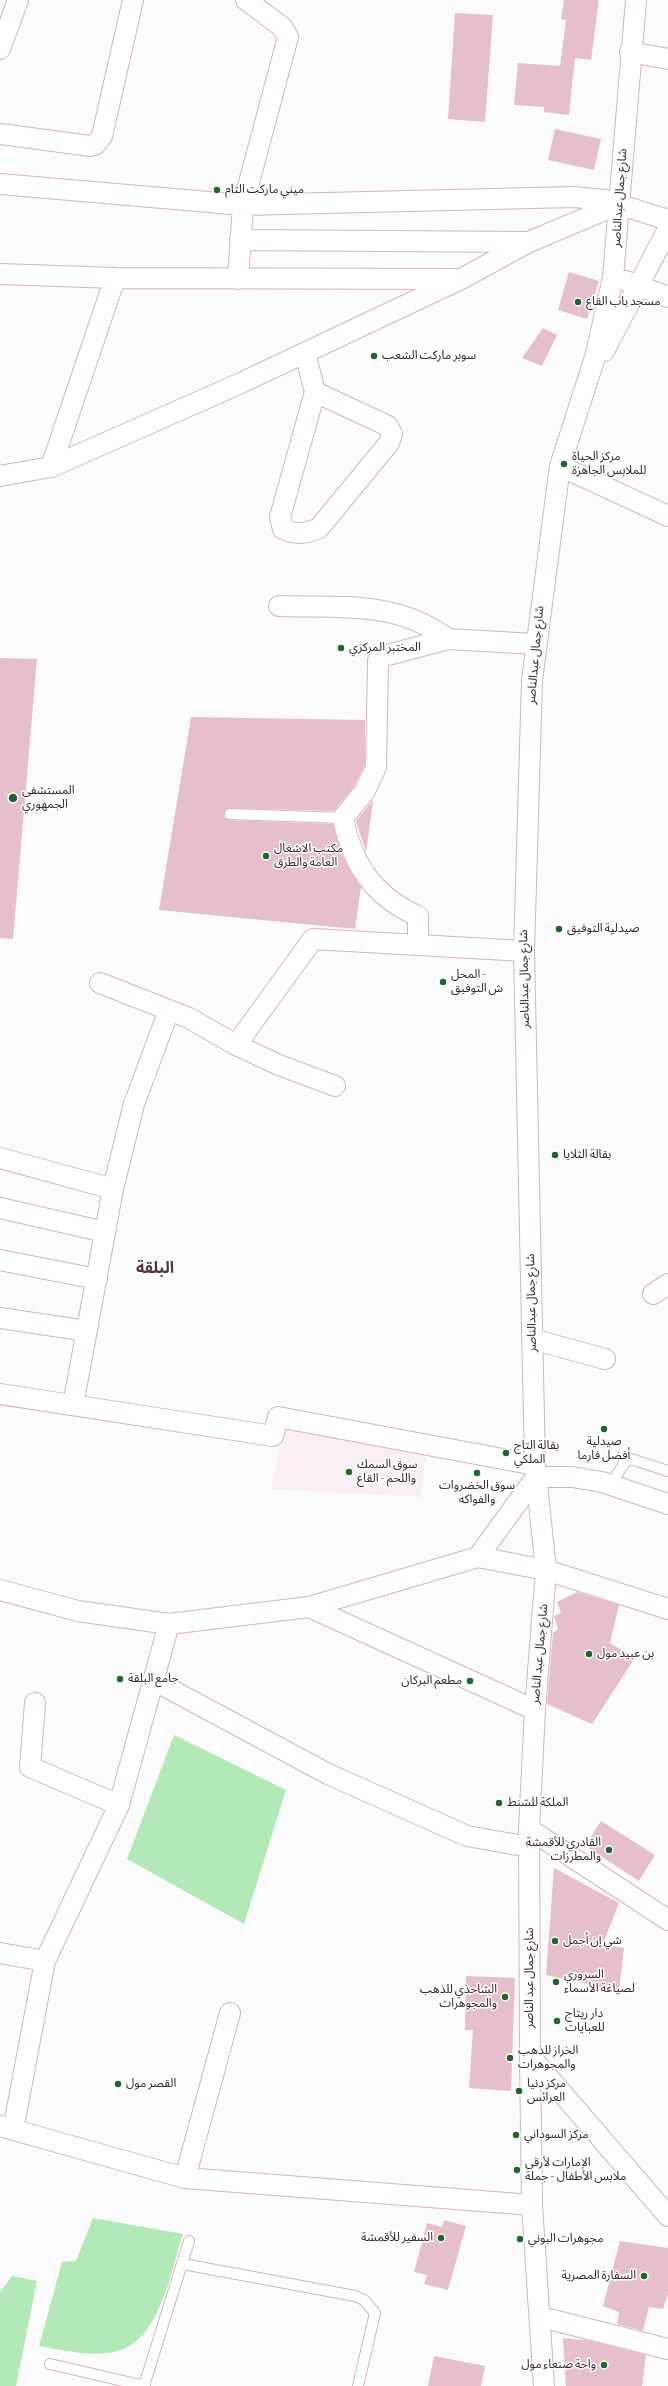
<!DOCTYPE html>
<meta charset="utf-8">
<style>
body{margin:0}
canvas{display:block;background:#fbfbfb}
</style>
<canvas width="668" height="2386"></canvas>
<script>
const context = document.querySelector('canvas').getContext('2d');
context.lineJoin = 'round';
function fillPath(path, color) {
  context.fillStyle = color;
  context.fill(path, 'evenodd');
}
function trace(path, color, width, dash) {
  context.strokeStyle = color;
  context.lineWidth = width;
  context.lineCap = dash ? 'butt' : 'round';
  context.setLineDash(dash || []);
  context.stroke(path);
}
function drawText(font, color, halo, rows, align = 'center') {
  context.font = font + ' "Sofia Sans Condensed","Noto Sans Arabic",sans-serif';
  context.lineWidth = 3;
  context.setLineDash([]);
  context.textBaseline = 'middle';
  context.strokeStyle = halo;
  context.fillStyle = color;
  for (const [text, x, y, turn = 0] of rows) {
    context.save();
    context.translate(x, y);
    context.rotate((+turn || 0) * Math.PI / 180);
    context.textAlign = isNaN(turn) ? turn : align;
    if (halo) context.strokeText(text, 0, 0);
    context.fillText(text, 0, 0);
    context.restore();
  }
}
fillPath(new Path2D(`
 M285 1425 426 1454 421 1497 271 1489Z`), '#f9eff2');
fillPath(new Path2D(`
 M174 1735 286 1790 244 1924 127 1859Z
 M93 2218 183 2234C171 2270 160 2340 118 2351 93 2358 64 2350 39 2346L62 2262 76 2261Z
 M12 2276 37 2281 16 2386H0V2292Z`), '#b3e9b8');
fillPath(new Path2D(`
 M564 0H599L591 60 575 58 569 115 544 112V107L514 105 518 63 560 66 566 20 561 19Z
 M455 13 493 15 485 122 448 119Z
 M555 129 601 139 594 170 548 160Z
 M569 272 599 281 587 319 558 310Z
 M543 328 557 335 542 366 522 358Z
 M0 658 37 659 13 939 0 938Z
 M191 717 365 720V764L355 785 334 811 230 808 224 813V817L230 820 333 824 342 855 361 887 355 929 159 910Z
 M373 800V802L366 852 356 821Z
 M577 1592 619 1605 610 1643 635 1658 592 1724 547 1704 553 1633 558 1629 554 1616 561 1613 557 1602Z
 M601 1821 655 1855 639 1881 585 1846Z
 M554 1868 619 1903 603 1944 624 1948 619 1991 546 1975Z
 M466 1976 515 1978 511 2091 469 2088 473 2030H465Z
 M444 2220 466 2226 448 2290 424 2284 427 2275 414 2272 427 2223 442 2227Z
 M620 2241 668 2248V2294L663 2309 649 2307 643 2331 617 2324 619 2312 603 2306Z
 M563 2338 586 2340 646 2355 642 2386H566Z
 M434 2356 485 2366 481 2386H428Z`), '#e6bfce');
const lane = new Path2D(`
 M230 814 343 818
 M611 1485 624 1463 631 1459 668 1471
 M183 2264 355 2296 364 2300 375 2313 358 2386
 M50 2364 145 2386
 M144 2386 189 2241`);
const street = new Path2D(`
 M0 49 18 0
 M630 52 668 59
 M0 134 90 146 96 144 102 136 133 0
 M0 184 243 205 574 197 605 200 668 220
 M240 240 528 242
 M0 274 115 278 455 279
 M238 279 243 205 288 37 282 27 246 0
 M626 281 668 297
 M604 351 668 229
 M305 353 315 392 280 517 283 529C297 535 305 534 319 528L389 443 392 434 388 426 315 392
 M560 466 668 516
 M51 467 115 278
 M0 476 51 467 243 382 461 279 529 242 619 204
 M279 606C340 608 396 600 448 639
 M418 945V916C374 897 352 864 343 818L365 791 376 767 378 661 384 656 448 639 535 644
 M100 983 189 1018 236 1045 279 1065 335 1086
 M236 1045 313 939 524 951
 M0 1158 113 1189
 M0 1208 105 1232
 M0 1260 97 1279
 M653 1294 668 1284
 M0 1318 87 1331
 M532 1339 605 1359
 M0 1394 273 1436 278 1417 535 1465
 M73 1405 113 1189 134 1104 169 1010
 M536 1477H572L602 1482 668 1504
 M478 1557 536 1477
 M0 1590 78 1611 169 1624 309 1607 478 1557 546 1570 668 1609
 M309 1607 535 1710
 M153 1680 328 1774 467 1836 529 1847
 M35 1703 30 1767 119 1805
 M529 1829 668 1920
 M0 1953 45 1961
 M530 2056 668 2216
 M0 2126 185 2178 532 2205
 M13 2130 45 1961 119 1805 169 1624
 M185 2178 230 2013
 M541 2317 668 2349
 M544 2386 532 2205 530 2056 529 1829 535 1710 546 1570 535 1465 524 951 532 680 560 466 596 354 613 277 636 0`);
trace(lane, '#d7b1bf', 12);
trace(street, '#d7b1bf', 22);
trace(lane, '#fff', 10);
trace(street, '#fff', 20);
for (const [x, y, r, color] of [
 [217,190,4,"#22652f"],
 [578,302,4,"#22652f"],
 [374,356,4,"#22652f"],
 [564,464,4,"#22652f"],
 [341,648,4,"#22652f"],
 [13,798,5,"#22652f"],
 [266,856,4,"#22652f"],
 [559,929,4,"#22652f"],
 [443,982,4,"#22652f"],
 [555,1155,4,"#22652f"],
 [604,1429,4,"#22652f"],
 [506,1453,4,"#22652f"],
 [349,1472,4,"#22652f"],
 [477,1473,4,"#22652f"],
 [589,1654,4,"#22652f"],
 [120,1679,4,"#22652f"],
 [470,1681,4,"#22652f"],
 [499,1803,4,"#22652f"],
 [609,1850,4,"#22652f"],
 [555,1941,4,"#22652f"],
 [556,1982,4,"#22652f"],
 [505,1997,4,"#22652f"],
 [557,2021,4,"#22652f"],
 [510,2058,4,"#22652f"],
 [118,2084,4,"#22652f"],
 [519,2091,4,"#22652f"],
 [516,2135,4,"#22652f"],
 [517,2170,4,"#22652f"],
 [441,2238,4,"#22652f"],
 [520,2239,4,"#22652f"],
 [644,2276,4,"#22652f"],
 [604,2365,4,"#22652f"]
]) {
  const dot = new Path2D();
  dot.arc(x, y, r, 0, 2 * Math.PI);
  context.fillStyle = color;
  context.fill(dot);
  trace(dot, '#fff', 1.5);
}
drawText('12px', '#322429', '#fff', [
 ["ميني ماركت التام",225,190],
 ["مسجد باب القاع",586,302],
 ["سوبر ماركت الشعب",382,356],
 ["مركز الحياة",572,457],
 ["للملابس الجاهزة",572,471],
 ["المختبر المركزي",349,648],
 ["المستشفى",22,791],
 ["الجمهوري",22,805],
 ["مكتب الاشغال",274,849],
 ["العامة والطرق",274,863],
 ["صيدلية التوفيق",567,929],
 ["المحل -",451,975],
 ["ش التوفيق",451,989],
 ["بقالة الثلايا",563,1155],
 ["صيدلية",604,1442,"center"],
 ["أفضل فارما",604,1456,"center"],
 ["بقالة التاج",514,1446],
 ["الملكي",514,1460],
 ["سوق السمك",357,1465],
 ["واللحم - القاع",357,1479],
 ["سوق الخضروات",477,1486,"center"],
 ["والفواكه",477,1500,"center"],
 ["بن عبيد مول",597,1654],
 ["جامع البلقة",128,1679],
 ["مطعم البركان",462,1681,"right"],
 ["الملكة للشنط",507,1803],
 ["القادري للأقمشة",601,1843,"right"],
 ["والمطرزات",601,1857,"right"],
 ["شي إن أجمل",563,1941],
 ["السروري",564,1975],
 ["لصياغة الأسماء",564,1989],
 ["الشاحذي للذهب",497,1990,"right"],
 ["والمجوهرات",497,2004,"right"],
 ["دار ريتاج",565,2014],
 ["للعبايات",565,2028],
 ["الخراز للذهب",518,2051],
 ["والمجوهرات",518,2065],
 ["القصر مول",126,2084],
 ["مركز دنيا",527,2084],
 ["العرائس",527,2098],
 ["مركز السوداني",524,2135],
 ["الإمارات لأرقى",525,2163],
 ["ملابس الأطفال - جملة",525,2177],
 ["السفير للأقمشة",433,2238,"right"],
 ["مجوهرات البوني",528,2239],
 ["السفارة المصرية",636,2276,"right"],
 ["واحة صنعاء مول",596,2365,"right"]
], 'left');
drawText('12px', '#322429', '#fff', [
 ["شارع جمال عبدالناصر",620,198,-86],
 ["شارع جمال عبدالناصر",536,655,-85],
 ["شارع جمال عبدالناصر",525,979,-91],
 ["شارع جمال عبدالناصر",532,1303,-91],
 ["شارع جمال عبد الناصر",540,1654,-85],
 ["شارع جمال عبد الناصر",530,1978,-90]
]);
drawText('bold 16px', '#533541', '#fff', [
 ["البلقة",155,1269]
]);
</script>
